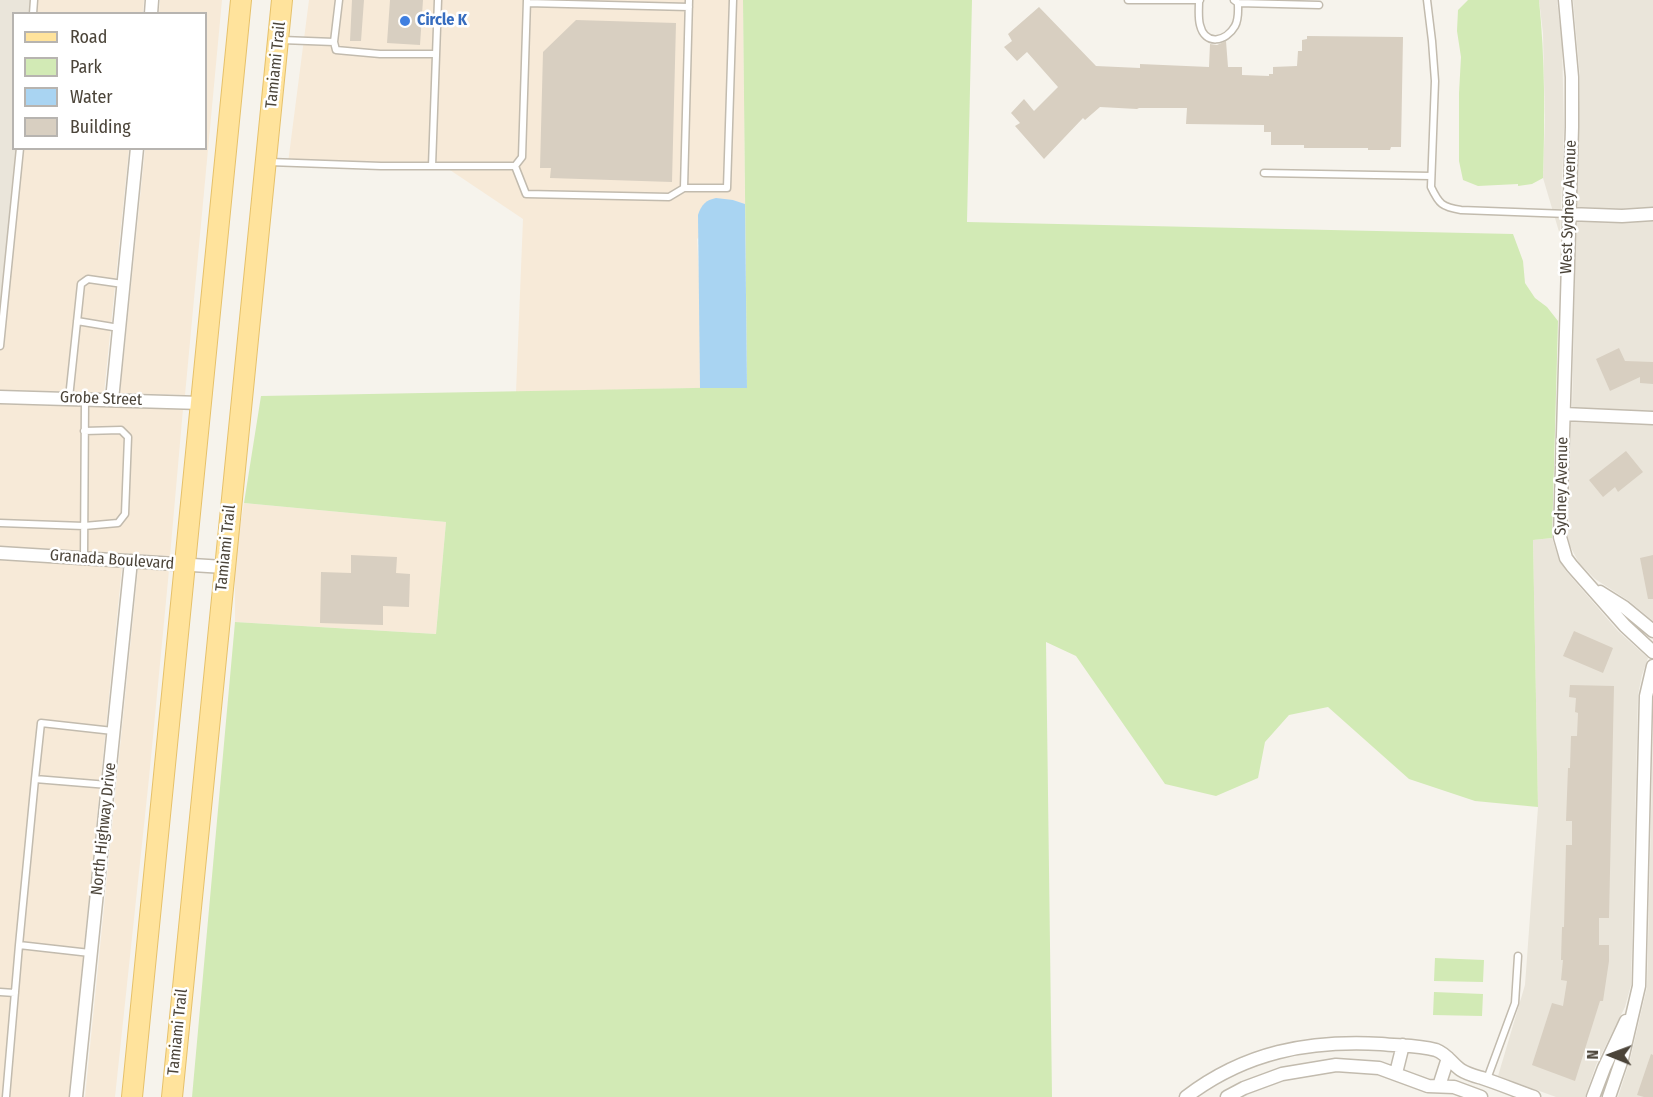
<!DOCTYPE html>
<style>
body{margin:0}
#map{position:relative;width:1653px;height:1097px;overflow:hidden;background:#f6f3ec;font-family:"Fira Sans Condensed",sans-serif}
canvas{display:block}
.legend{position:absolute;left:12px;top:12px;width:195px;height:138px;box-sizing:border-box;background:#fff;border:2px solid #b7b4b0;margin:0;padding:8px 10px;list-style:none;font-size:18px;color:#4b4439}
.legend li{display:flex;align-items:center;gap:12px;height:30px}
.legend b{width:30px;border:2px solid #b7b4b0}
.north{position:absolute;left:1581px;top:1025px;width:60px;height:60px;-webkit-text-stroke:4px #fff;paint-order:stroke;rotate:271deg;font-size:16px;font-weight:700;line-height:24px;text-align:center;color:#4b4439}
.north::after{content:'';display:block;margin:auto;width:21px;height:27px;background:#4b4439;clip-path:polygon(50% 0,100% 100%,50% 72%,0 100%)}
</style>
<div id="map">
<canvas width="1653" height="1097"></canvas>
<ul class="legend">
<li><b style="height:8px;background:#ffe39c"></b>Road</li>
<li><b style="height:16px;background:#d2eab5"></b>Park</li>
<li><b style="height:16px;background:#a9d4f2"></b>Water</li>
<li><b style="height:16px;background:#d8cfc1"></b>Building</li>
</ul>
<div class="north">N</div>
</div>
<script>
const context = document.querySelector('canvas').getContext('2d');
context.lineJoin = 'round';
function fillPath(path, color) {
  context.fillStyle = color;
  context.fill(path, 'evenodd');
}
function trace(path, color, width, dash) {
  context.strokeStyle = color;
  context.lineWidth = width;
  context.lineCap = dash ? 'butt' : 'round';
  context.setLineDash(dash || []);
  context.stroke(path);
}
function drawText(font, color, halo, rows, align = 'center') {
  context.font = font + ' "Fira Sans Condensed",sans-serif';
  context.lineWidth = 5;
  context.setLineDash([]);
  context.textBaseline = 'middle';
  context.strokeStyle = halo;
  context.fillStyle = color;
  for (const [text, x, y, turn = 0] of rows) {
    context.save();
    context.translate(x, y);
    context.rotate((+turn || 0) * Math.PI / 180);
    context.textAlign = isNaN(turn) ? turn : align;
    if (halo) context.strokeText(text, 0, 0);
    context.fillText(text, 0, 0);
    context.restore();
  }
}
fillPath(new Path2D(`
 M0 0H32L31 13 14 14V148L19 149 0 352Z
 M1539 0H1557L1562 44 1564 127 1560 235 1543 178 1545 120 1543 33Z
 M1573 0H1653V207L1622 209 1576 207 1580 77Z
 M1576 221 1622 223 1653 221V411L1572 408Z
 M1571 422 1653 425V621L1629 601 1595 579 1579 563 1570 546 1568 537Z
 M1552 538 1559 560 1566 571 1618 631 1648 658 1642 675 1638 695 1631 985 1625 1007 1596 1065 1585 1097H1556L1498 1076 1525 985 1538 807 1533 540Z
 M1653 731V1097H1618L1630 1060 1647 987Z`), '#eae5da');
fillPath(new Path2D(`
 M32 0H144L143 13 31 14Z
 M160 0H222L185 395 120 393 145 149 206 148V14L159 13Z
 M309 0H743L745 204 733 200 697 239 700 294V388L516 392 523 219 444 166 288 163Z
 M19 149H129L104 393 0 390V352Z
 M0 404 183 409 170 556 0 546Z
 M244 503 446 522 436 634 235 622V573L239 532Z
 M0 560 122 567 69 1097H0Z
 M138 568 169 570 149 778 115 1097H85Z`), '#f7ead8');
fillPath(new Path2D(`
 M743 0H972L967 222 1513 234 1523 261 1525 283 1535 298 1547 307 1558 321 1552 538 1533 540 1538 807 1475 801 1409 779 1328 707 1289 715 1265 742 1258 778 1216 796 1165 784 1076 656 1046 642 1052 1097H192L235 622 436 634 446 522 244 503 261 396 747 387Z
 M1468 0H1539C1545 59 1545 118 1543 178L1532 184 1518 186V184L1478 186 1463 180 1459 161V93L1461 57 1457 31 1458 10Z
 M1435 958 1484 960 1483 982 1434 981Z
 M1434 992 1483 994 1482 1016 1433 1015Z`), '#d2eab5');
fillPath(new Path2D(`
 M716 198 733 200 745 204 747 388H700L698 215C701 205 706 200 716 198Z`), '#a9d4f2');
fillPath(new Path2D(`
 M352 0H364L361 41H350Z
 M390 0H423L420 45 387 43Z
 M1039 7 1096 66 1140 68V64L1209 67 1210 44 1217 45 1226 41 1228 67H1242V75L1269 76V74H1273V67L1297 66 1298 51H1302V40L1307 39V36L1403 37 1401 147H1391L1390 150H1368V148H1304V145H1271V132H1264V125L1186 124 1187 108H1139L1137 109 1100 107 1085 120 1083 118 1044 159 1015 126 1020 123 1011 113 1024 99 1034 111 1058 87 1027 52 1017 61 1004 47 1012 41 1008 34Z
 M576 20 676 23 672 182 550 178 551 168H540L543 52Z
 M1619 348 1625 361 1653 362V384L1640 383V377L1610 391 1596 359Z
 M1626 451 1643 472 1618 492 1615 487 1603 497 1589 480Z
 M351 555 397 557 396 573 410 574 409 607 383 606V625L320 623 321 572 351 573Z
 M1653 555V599H1648L1640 558Z
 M1574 631 1613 648 1603 673 1563 656Z
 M1570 685 1614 686 1609 918H1599V945H1609V961L1603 1001H1600L1575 1081 1532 1065 1552 1003 1563 1006 1567 981 1561 980 1563 960H1561L1562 927H1564L1566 845H1572V821H1566L1568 768H1570L1571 736H1577L1578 713 1575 712 1576 698 1569 697Z
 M1651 1054 1653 1055V1097H1644L1637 1095Z`), '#d8cfc1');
const lane = new Path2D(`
 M1128 0H1200
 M1234 0 1238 3 1319 5
 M1427 0 1432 41 1435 81 1431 187C1439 204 1442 207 1461 210L1568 214
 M1199 1C1199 9 1198 18 1200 25 1205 46 1226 42 1235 26 1239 19 1238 11 1238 3
 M527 3 689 7
 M33 14 34 0
 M282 40 334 42 336 50 380 54H436
 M334 42 339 0
 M269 162 381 166H515L526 194 669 197 684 188 689 0
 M432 166 438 0
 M515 166 522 157 527 0
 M1264 173 1431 176
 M684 188H727L733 0
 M77 321 119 328
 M0 346 20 148
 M69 398 81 284 88 279 123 284
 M0 523 84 526 118 523 125 514 128 437 121 430 84 431
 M84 558 85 399
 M35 779 41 723 113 731
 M19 945 35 779 108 785
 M0 992 15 993
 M1487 1079 1515 1003 1518 956
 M6 1097 19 945 90 953`);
const street = new Path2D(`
 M1565 0 1572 77V127L1560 537 1566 558 1572 566 1625 626 1653 652
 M151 14 152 0
 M1568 214 1622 216 1653 214
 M0 397 201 403
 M112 400 137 148
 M1564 414 1653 418
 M0 553 224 567
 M1600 592 1624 607 1653 631
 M1396 1073 1403 1045
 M1439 1086 1448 1058
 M76 1097 131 561
 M1186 1097C1245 1052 1308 1040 1381 1044 1400 1046 1417 1045 1436 1050 1447 1054 1452 1064 1461 1070 1467 1074 1475 1076 1482 1078 1500 1084 1517 1091 1534 1097
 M1227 1097 1244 1088 1282 1074 1336 1065 1379 1068 1428 1086 1454 1087 1481 1097
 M1593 1097 1604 1068 1626 1021
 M1609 1097 1622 1059 1639 986 1646 696 1653 666`);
const primary = new Path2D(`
 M132 1097 241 0
 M172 1097 282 0`);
trace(lane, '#c2bbae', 9);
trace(street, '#c2bbae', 15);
trace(primary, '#e6c16a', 22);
trace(lane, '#fff', 6);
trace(street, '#fff', 12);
trace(primary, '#ffe39c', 20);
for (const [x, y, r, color] of [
 [405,21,6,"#3f7fe0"]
]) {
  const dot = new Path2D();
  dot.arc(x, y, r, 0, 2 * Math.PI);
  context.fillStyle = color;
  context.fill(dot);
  trace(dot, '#fff', 2);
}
drawText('bold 16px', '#366cbe', '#fff', [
 ["Circle K",417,21]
], 'left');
drawText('16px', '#4b4439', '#fff', [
 ["Tamiami Trail",276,65,-84],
 ["West Sydney Avenue",1569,207,-88],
 ["Grobe Street",101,399,2],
 ["Sydney Avenue",1562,486,-89],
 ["Tamiami Trail",226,548,-84],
 ["Granada Boulevard",112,560,4],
 ["North Highway Drive",104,829,-84],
 ["Tamiami Trail",178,1032,-84]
]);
</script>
